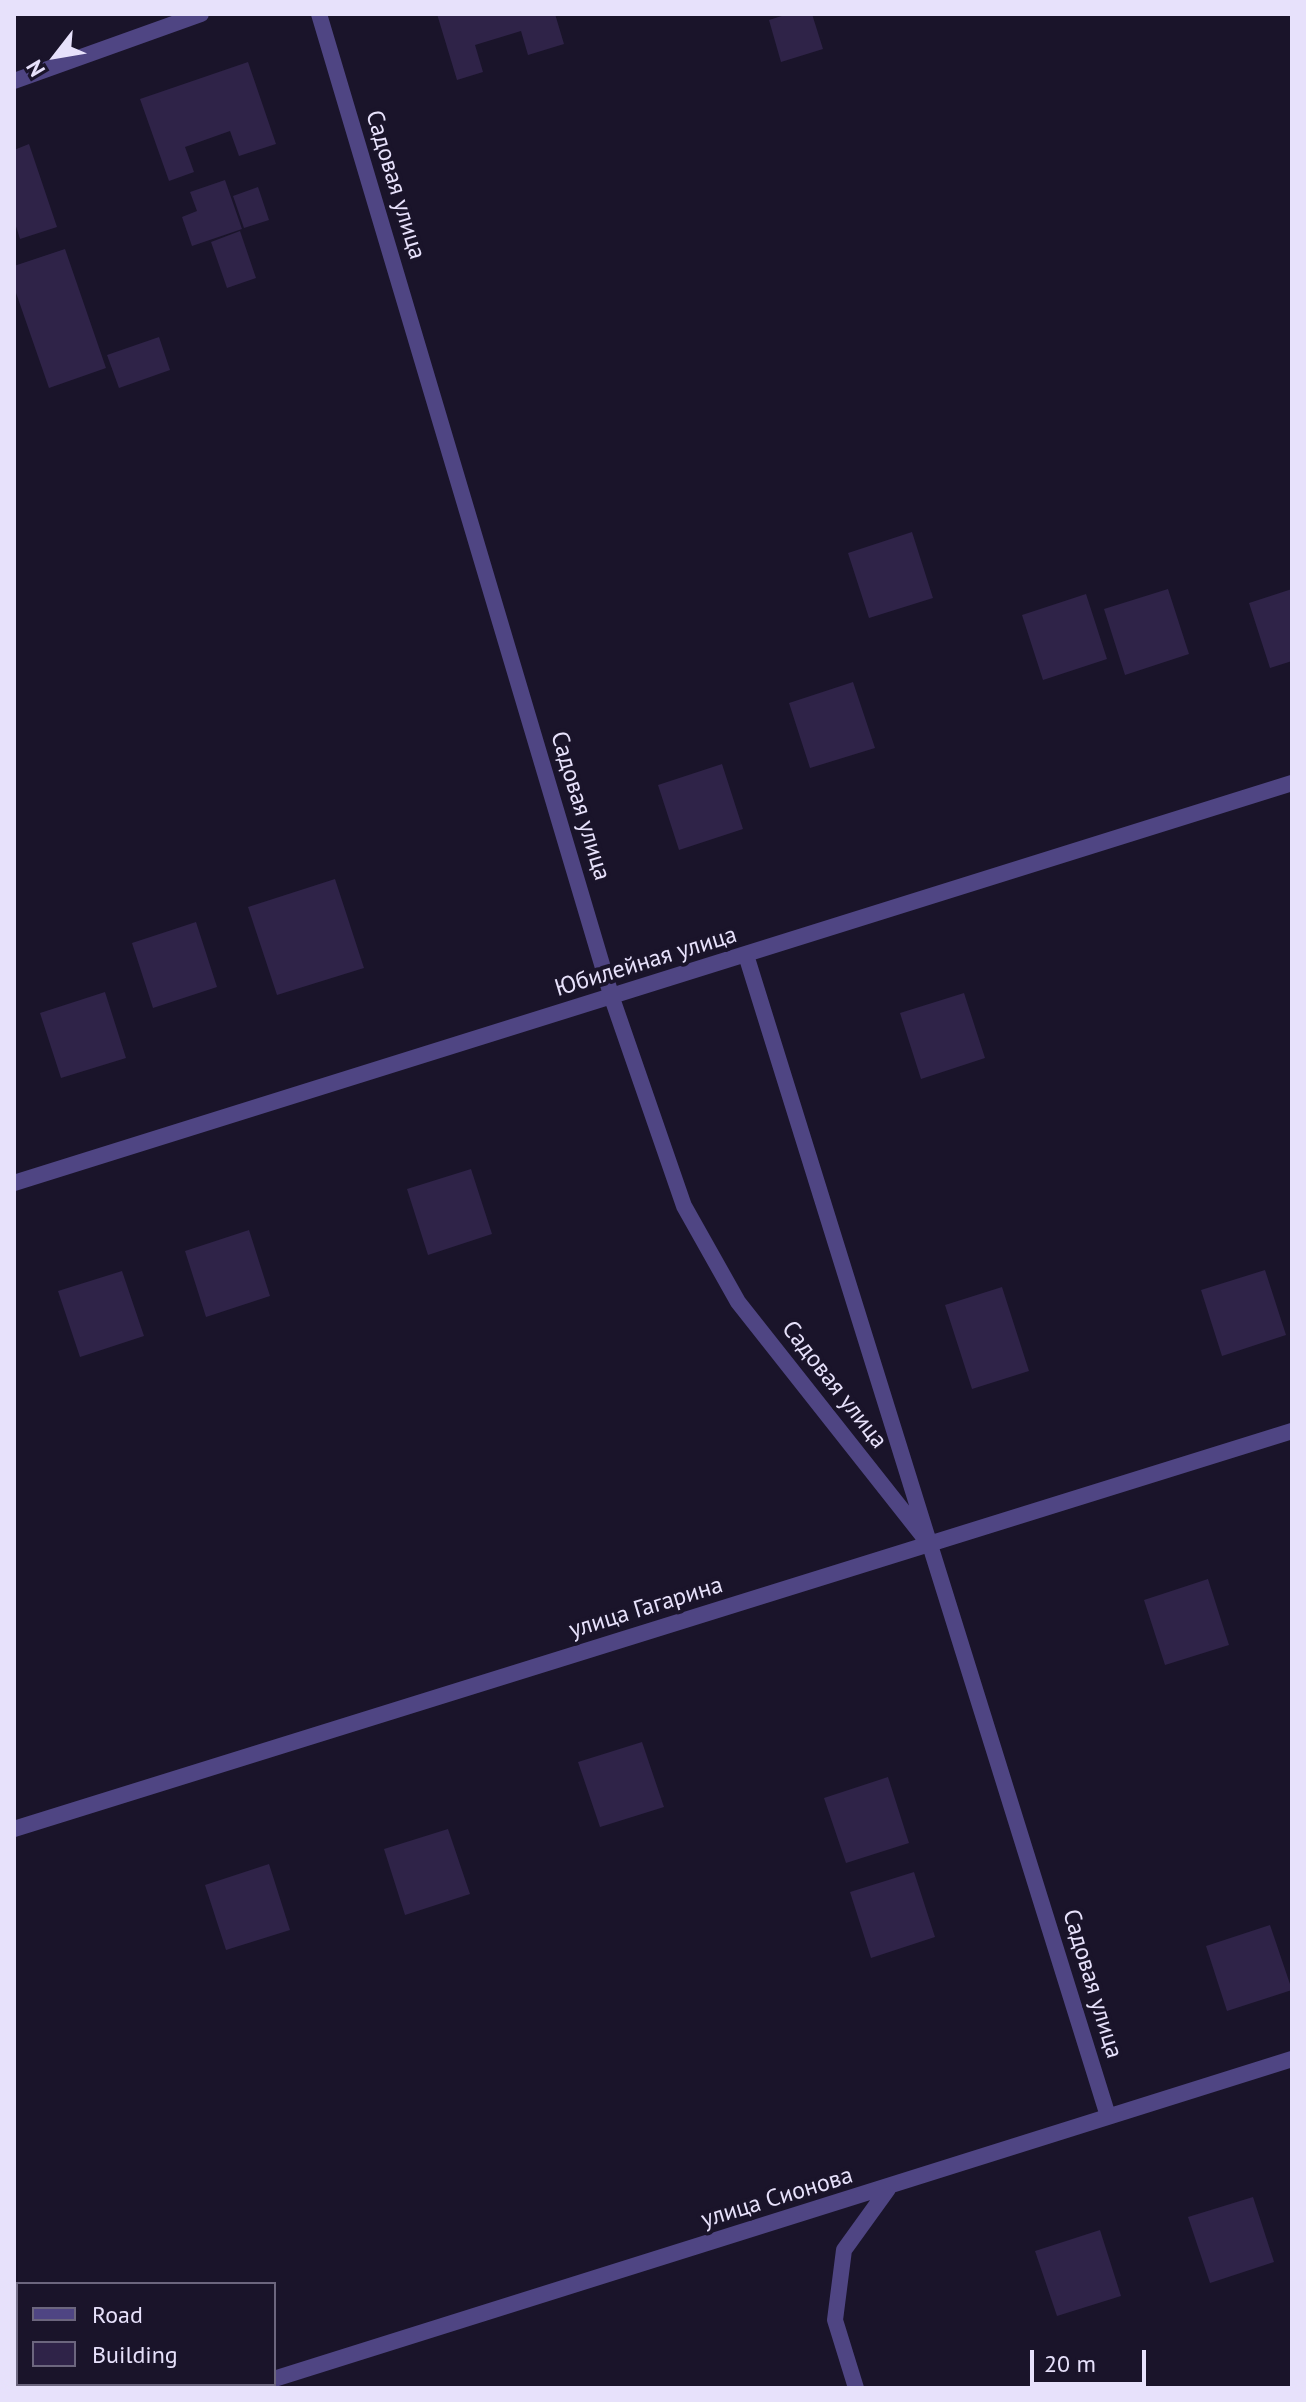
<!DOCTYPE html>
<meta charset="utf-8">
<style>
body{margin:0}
#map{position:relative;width:1306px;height:2402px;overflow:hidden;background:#1a142a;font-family:"PT Sans",sans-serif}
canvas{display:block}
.frame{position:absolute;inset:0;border:16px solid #e7e1fb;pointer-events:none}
.legend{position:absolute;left:16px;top:2282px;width:260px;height:104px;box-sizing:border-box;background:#1a142a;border:2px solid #6c667e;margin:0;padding:10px 14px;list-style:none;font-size:24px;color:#e7e1fb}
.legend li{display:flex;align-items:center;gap:16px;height:40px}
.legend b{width:40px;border:2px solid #6c667e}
.north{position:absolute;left:16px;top:16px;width:80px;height:80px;-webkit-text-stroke:6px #1a142a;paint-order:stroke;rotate:239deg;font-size:22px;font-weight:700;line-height:32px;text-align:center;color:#e7e1fb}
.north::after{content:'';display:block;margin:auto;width:28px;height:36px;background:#e7e1fb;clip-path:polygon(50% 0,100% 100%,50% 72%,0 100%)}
.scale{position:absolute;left:1030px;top:2350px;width:116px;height:36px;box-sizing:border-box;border:4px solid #e7e1fb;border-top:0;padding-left:10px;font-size:24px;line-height:28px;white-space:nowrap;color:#e7e1fb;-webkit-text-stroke:6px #1a142a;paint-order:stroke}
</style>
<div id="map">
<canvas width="1306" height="2402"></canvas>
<div class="frame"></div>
<ul class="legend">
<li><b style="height:10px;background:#4f4583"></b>Road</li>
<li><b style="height:22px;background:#2f2348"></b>Building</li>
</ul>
<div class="north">N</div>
<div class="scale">20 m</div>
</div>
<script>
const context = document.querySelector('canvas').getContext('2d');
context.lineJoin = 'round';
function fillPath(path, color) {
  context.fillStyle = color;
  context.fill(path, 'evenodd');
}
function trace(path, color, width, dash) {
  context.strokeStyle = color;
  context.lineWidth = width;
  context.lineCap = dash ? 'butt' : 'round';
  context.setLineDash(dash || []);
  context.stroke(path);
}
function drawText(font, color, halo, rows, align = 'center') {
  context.font = font + ' "PT Sans",sans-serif';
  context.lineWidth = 8;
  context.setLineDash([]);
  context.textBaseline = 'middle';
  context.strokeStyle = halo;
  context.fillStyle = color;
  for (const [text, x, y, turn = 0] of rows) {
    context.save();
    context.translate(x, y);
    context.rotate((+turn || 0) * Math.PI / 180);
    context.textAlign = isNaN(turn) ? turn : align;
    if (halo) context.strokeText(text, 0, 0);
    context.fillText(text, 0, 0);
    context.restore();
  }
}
fillPath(new Path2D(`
 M437 14H555L564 44 528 55 521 31 475 45 483 72 457 80Z
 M788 14H812L823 49 781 62 769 20Z
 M248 62 276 144 239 156 230 131 185 147 194 172 169 181 140 99Z
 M29 144 57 227 20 239 14 220V150Z
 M225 180 242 229 192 246 182 217 197 211 190 192Z
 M258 187 269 220 244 228 233 196Z
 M240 231 256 278 227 288 211 242Z
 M65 249 106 368 49 388 14 287V266Z
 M159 337 170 370 119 388 107 355Z
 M912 532 933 598 869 618 848 553Z
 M1168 589 1189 654 1125 675 1104 609Z
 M1292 589V661L1270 668 1249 603Z
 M1086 594 1107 659 1043 680 1022 615Z
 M853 682 875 748 810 768 789 703Z
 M722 764 743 829 679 850 658 785Z
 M335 879 364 968 277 995 248 907Z
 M196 922 217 987 153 1008 132 943Z
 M105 992 126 1058 61 1078 40 1013Z
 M964 993 985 1058 921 1079 900 1013Z
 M471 1169 492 1234 428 1255 407 1189Z
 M249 1230 270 1296 206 1317 185 1251Z
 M1265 1270 1286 1335 1222 1356 1201 1290Z
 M122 1271 144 1336 80 1357 58 1291Z
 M1002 1287 1029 1371 972 1389 945 1305Z
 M1208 1579 1229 1645 1165 1665 1144 1600Z
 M642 1742 664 1807 600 1827 578 1762Z
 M888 1777 909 1843 846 1863 824 1798Z
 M448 1829 470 1894 405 1915 384 1849Z
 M269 1864 290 1930 226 1950 205 1885Z
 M914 1872 935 1937 871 1958 850 1892Z
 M1270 1925 1292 1990 1227 2011 1206 1946Z
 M1253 2197 1274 2262 1210 2283 1188 2217Z
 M1100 2230 1121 2296 1057 2316 1035 2251Z`), '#2f2348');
trace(new Path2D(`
 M319 14 612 998 684 1206 738 1302 930 1545 1108 2116
 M14 81 201 14
 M746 955 927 1536
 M14 1183 1292 783
 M14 1829 1292 1431
 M274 2379 1292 2059
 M244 2388 257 2384
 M856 2388 835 2320 844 2250 888 2189`), '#4f4583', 16);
drawText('24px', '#e7e1fb', '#1a142a', [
 ["Садовая улица",395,185,73],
 ["Садовая улица",580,806,73],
 ["Юбилейная улица",646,962,-17],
 ["Садовая улица",834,1385,52],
 ["улица Гагарина",646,1608,-17],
 ["Садовая улица",1092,1984,73],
 ["улица Сионова",777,2198,-17]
]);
</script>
